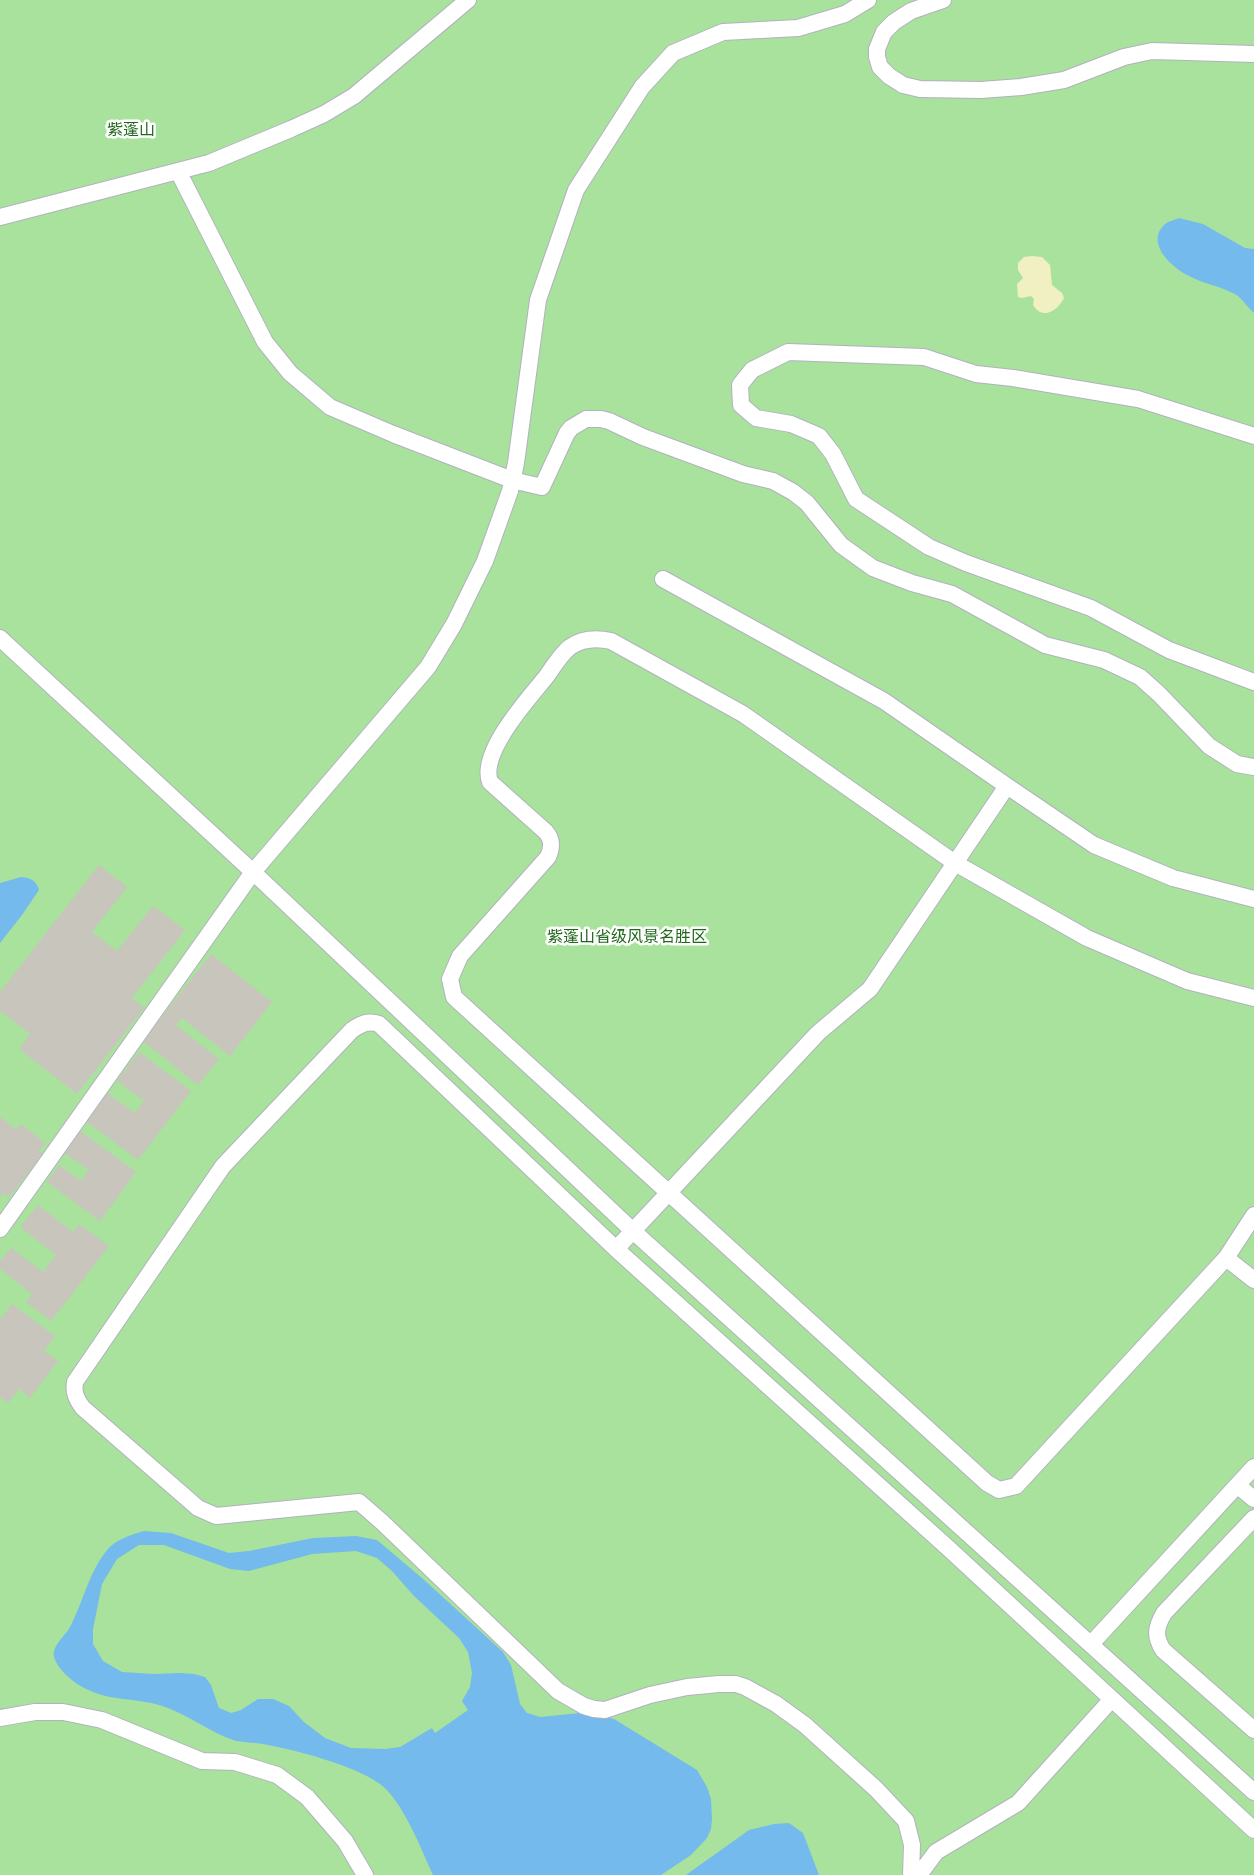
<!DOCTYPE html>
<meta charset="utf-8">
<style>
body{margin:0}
canvas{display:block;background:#ede8de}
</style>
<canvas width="1254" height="1875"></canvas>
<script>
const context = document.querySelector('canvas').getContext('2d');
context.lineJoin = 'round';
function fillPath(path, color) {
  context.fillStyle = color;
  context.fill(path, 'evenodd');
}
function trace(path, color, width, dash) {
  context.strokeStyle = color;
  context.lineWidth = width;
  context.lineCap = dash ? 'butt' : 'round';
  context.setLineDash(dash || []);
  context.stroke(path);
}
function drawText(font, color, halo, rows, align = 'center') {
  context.font = font + ' "Source Sans 3","Noto Sans SC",sans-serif';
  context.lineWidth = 5;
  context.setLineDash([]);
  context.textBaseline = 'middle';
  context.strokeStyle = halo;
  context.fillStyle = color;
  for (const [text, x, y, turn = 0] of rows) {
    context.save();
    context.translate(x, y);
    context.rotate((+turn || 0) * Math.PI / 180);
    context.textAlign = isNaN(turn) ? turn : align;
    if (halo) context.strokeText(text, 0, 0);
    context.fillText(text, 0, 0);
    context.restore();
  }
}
fillPath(new Path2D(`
 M0 0H1254V1875H0Z`), '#a9e29c');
fillPath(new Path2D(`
 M1032 256 1042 257 1050 265 1052 285 1062 293 1064 298C1058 310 1043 321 1033 305L1034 299 1031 296 1022 298 1018 297 1017 284 1023 278 1018 270V263L1024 257Z`), '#f1f0c2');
fillPath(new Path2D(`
 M1179 218 1203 224 1245 248 1254 249V313C1248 308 1244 301 1238 296 1222 286 1203 284 1187 275 1170 266 1145 242 1165 224 1169 221 1175 220 1179 218Z
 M21 877C31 878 36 880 39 890L22 915 0 943V883Z
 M144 1531 171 1533 229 1553 249 1551 313 1538 356 1536 377 1540 422 1578 503 1652 511 1665 520 1704 527 1713 540 1717 590 1712 614 1719 697 1770 707 1787 711 1799 712 1819 711 1829 707 1838 691 1855 661 1875H433C421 1849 403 1801 380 1784 354 1765 295 1750 263 1744 253 1742 243 1743 233 1740 205 1730 181 1709 151 1703 119 1697 93 1700 66 1675 62 1671 55 1663 54 1656 52 1646 65 1636 70 1627 83 1603 89 1571 108 1549 117 1539 131 1535 144 1531ZM139 1545H164L230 1569 249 1571 312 1554 356 1551 377 1558 392 1571 414 1596 459 1638 468 1652 472 1673 470 1687 462 1701 468 1710 435 1733 432 1728 400 1747 385 1749 351 1748 325 1738 304 1722 289 1706 273 1699H258L241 1710 231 1713 219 1708 211 1685 205 1677 194 1674 180 1673 154 1674 122 1672 103 1661 93 1644V1629L102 1584 117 1559Z
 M789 1823 803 1833 819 1875H686L749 1830 774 1824Z`), '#74baec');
fillPath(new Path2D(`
 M99 865 127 887 92 932 117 951 153 906 185 930 132 998 144 1008 77 1094 19 1049 30 1034 0 1011V992Z
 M211 954 272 1002 230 1056 182 1018 176 1025 219 1059 198 1085 143 1041Z
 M139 1052 191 1091 138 1160 86 1121 107 1093 135 1113 144 1101 117 1081Z
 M0 1117 16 1129 21 1124 45 1143 39 1151 43 1154 9 1197 4 1193 0 1198Z
 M79 1130 136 1172 100 1221 47 1182 59 1165 81 1181 89 1170 63 1152Z
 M38 1205 73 1232 79 1224 109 1246 51 1321 26 1302 32 1294 0 1269V1261L11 1248 43 1272 56 1255 20 1227Z
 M12 1304 55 1336 44 1351 58 1361 30 1398 19 1389 8 1403 0 1397V1320Z`), '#c8c5bd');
const minor = new Path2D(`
 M943 0 911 11 894 22 884 32 877 49V57L880 67 889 76 903 85 920 89 981 90 1021 87 1064 80 1124 57 1152 51 1254 54
 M178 171 265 342 290 373 330 407 393 434 512 480 542 487 567 433 571 428 586 419H601L609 421 643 437 743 474 773 481 793 492 807 503 841 545 873 568 912 583 952 594 1045 645 1104 660 1140 677 1159 694 1209 746 1237 764 1254 767
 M0 217 209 163 291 129 324 114 354 96 468 0
 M1254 436 1138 399 1013 378 976 374 924 357 788 352 752 370 740 385 741 405 756 418 791 424 819 436 833 454 856 499 929 547 966 563 1091 608 1169 650 1254 682
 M0 638 253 872 633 1231 1254 1792
 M1007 786 1094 845 1173 878 1254 899
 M1254 998 1187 981 1087 938 955 863 743 714 611 641C597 638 583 638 570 647 561 654 553 667 546 677 528 699 479 753 490 782L546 832C553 840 552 848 548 857L460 956 450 979 454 997 987 1483 999 1490 1016 1486 1226 1258 1254 1215
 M0 1229 253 872 428 667 454 624 485 561 510 491 516 463 538 300 576 190 642 87 673 53 723 32 798 28 845 14 868 0
 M616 1249 818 1033 870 989 1007 786 884 701 663 579
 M1226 1258 1254 1280
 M1237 1485 1254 1499
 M1254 1518 1164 1613C1156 1627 1154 1636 1163 1650L1254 1730
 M1091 1644 1254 1467
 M0 1718 35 1712H63L102 1720 202 1761 235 1762 277 1775 307 1797 345 1841 365 1875
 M911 1875 912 1845 906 1821 876 1789 805 1725 776 1704 745 1687 736 1684H719L687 1687 650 1695 605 1710 594 1709 584 1706 558 1691 382 1522 359 1502 216 1516 198 1508 83 1408C77 1400 73 1393 75 1382L223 1166 352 1030C361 1024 368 1020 379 1024L616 1249 947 1547 1254 1830
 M919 1875 936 1852 1018 1803 1112 1699`);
trace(minor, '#b1b2be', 18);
trace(minor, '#fff', 16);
drawText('16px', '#21671c', '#fff', [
 ["紫蓬山",131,131],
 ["紫蓬山省级风景名胜区",627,938]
]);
</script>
